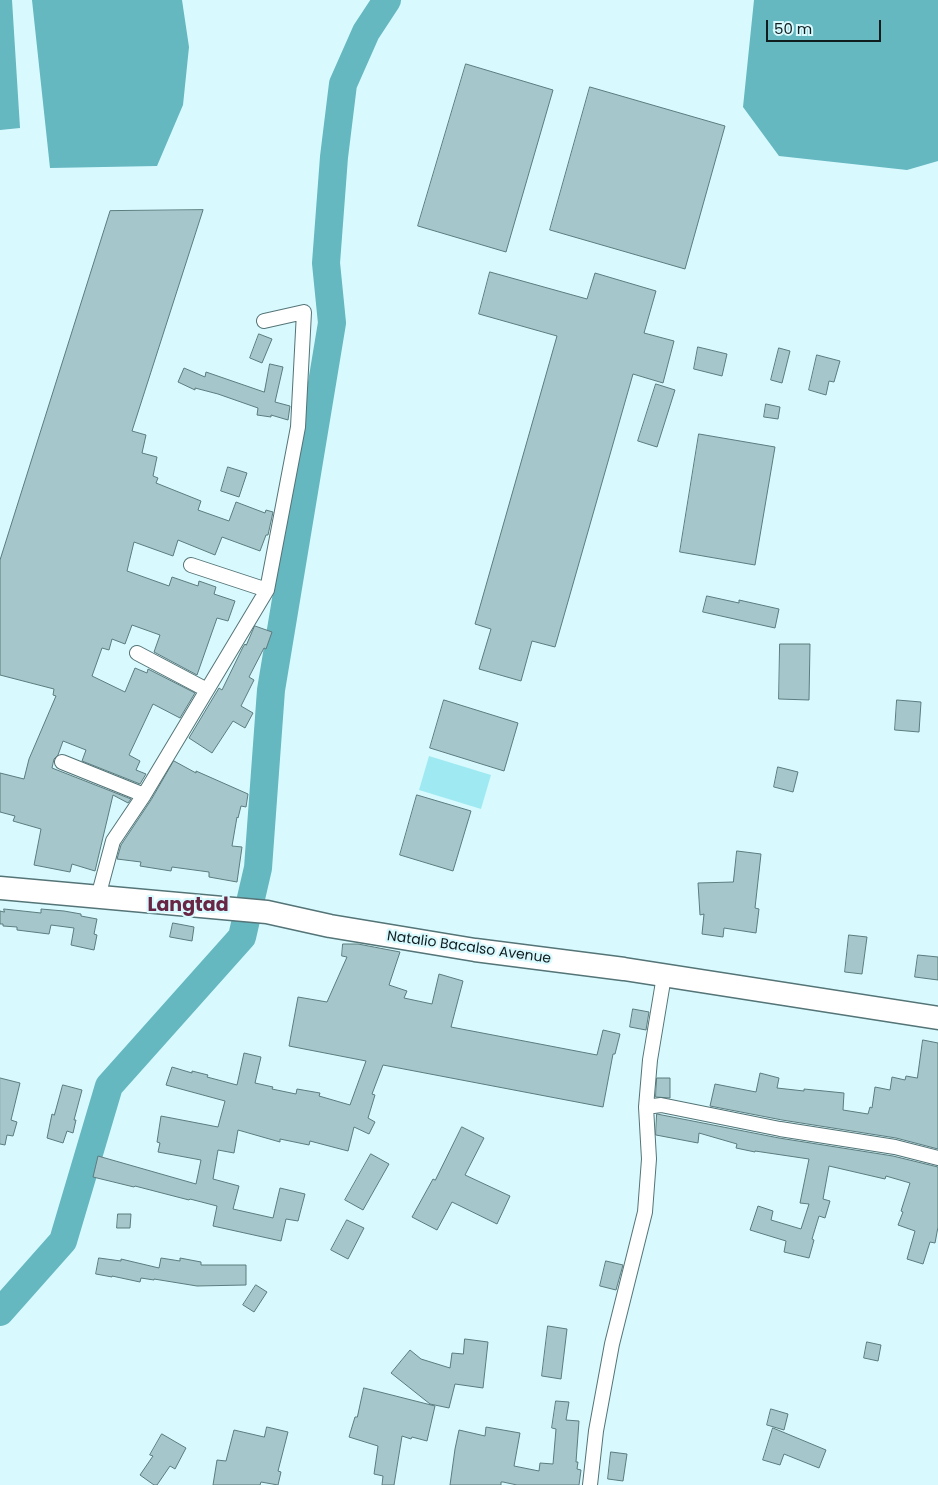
<!DOCTYPE html>
<style>
body{margin:0}
#map{position:relative;width:938px;height:1485px;overflow:hidden;background:#d8fafe;font-family:Poppins,sans-serif}
canvas{display:block}
.scale{position:absolute;left:766px;top:20px;width:115px;height:22px;box-sizing:border-box;border:2px solid #101d1f;border-top:0;padding-left:6px;font-size:15px;line-height:18px;white-space:nowrap;color:#101d1f;-webkit-text-stroke:4px #d8fafe;paint-order:stroke}
</style>
<div id="map">
<canvas width="938" height="1485"></canvas>
<div class="scale">50 m</div>
</div>
<script>
const context = document.querySelector('canvas').getContext('2d');
context.lineJoin = 'round';
function fillPath(path, color) {
  context.fillStyle = color;
  context.fill(path, 'evenodd');
}
function trace(path, color, width, dash) {
  context.strokeStyle = color;
  context.lineWidth = width;
  context.lineCap = dash ? 'butt' : 'round';
  context.setLineDash(dash || []);
  context.stroke(path);
}
function drawText(font, color, halo, rows, align = 'center') {
  context.font = font + ' Poppins,sans-serif';
  context.lineWidth = 4.5;
  context.setLineDash([]);
  context.textBaseline = 'middle';
  context.strokeStyle = halo;
  context.fillStyle = color;
  for (const [text, x, y, turn = 0] of rows) {
    context.save();
    context.translate(x, y);
    context.rotate((+turn || 0) * Math.PI / 180);
    context.textAlign = isNaN(turn) ? turn : align;
    if (halo) context.strokeText(text, 0, 0);
    context.fillText(text, 0, 0);
    context.restore();
  }
}
fillPath(new Path2D(`
 M429 756 491 775 481 809 419 790Z`), '#9feaf2');
fillPath(new Path2D(`
 M0 0H12L20 128 0 130Z
 M32 0H182L189 47 183 105 157 166 50 168Z
 M754 0H938V161L907 170 779 156 743 107Z`), '#65b7c0');
trace(new Path2D(`
 M0 1312 63 1241 109 1086 242 937 258 868 271 690 332 323 326 263 334 157 343 84 366 32 387 0`), '#65b7c0', 28);
const building = new Path2D(`
 M466 64 553 90 506 252 418 226Z
 M590 87 725 126 685 269 550 230Z
 M203 210 132 431 146 435 142 453 157 457 153 476 158 478 156 483 201 501 198 510 229 521 236 502 265 513 266 510 273 512 268 535H266L260 551 222 537 215 555 178 540 173 556 134 542 127 571 169 586 172 577 198 586 199 581 216 587 214 594 235 601 228 621 217 618 197 675 154 652 160 635 132 625 125 644 112 639 109 650 102 648 92 676 125 692 135 668 147 673 148 669 195 693 180 718 153 704 129 755 140 761 136 770 146 774 140 784 82 761 86 750 63 741 58 755 54 759 52 768 131 799 128 803 113 795 95 871 72 864 70 872 34 865 41 829 13 821 15 816 0 812V773L24 779 29 759 56 696 53 695 54 689 0 675V560L110 211Z
 M490 272 587 299 595 273 656 291 644 333 674 341 663 383 633 374 555 647 532 641 521 681 479 669 491 629 475 624 557 336 479 314Z
 M259 334 272 339 262 363 250 358Z
 M698 347 727 354 722 376 694 369Z
 M779 348 790 351 782 383 771 380Z
 M817 355 840 361 834 382 829 381 826 395 809 390Z
 M270 364 283 367 275 402 290 406 288 420 271 415V417L257 415 258 408 218 394 195 388V390L178 382 184 368 205 377 206 372 264 392Z
 M656 384 675 390 657 447 638 441Z
 M766 404 780 407 778 419 764 417Z
 M699 434 775 447 755 565 680 552Z
 M228 467 247 473 239 497 221 491Z
 M707 596 739 603V600L779 609 775 628 703 612Z
 M255 626 272 632 266 649 264 648 249 677 254 680 241 706 253 713 245 728 233 721 212 753 189 738 219 688 222 690 243 647 245 644 246 645Z
 M780 644H810L809 700 779 699Z
 M444 700 518 723 504 771 430 748Z
 M897 700 921 702 919 732 895 730Z
 M174 761 196 773V771L248 794 246 807 241 806 238 818 237 817 232 846 242 847 237 882 209 877V872L172 867 171 871 140 866 141 862 117 859 121 845 151 800Z
 M778 767 798 772 793 792 774 787Z
 M417 795 471 811 453 871 400 855Z
 M737 851 761 854 755 908 759 909 756 933 724 928 723 937 702 934 704 914 700 915 698 883 733 882Z
 M4 909 41 913V909L64 911 81 914V916L97 919 94 934 97 935 94 950 71 945 74 928 51 925 49 934 17 930V927L3 926V924H0V911L4 912Z
 M173 923 194 927 192 941 170 937Z
 M849 935 867 937 862 974 845 972Z
 M343 944H358L400 952 389 985 407 991 404 998 432 1004 439 974 463 981 451 1027 597 1055 603 1030 620 1034 615 1054H613L603 1107 383 1065 372 1094 375 1095 368 1118 375 1122 369 1134 354 1127 348 1151 310 1141 309 1145 280 1139V1142L238 1130 234 1153 218 1150 213 1179 239 1186 233 1209 273 1218 280 1188 305 1194 298 1221 286 1219 281 1241 213 1226 217 1206 190 1199 189 1200 135 1186 134 1187 93 1177 98 1156 196 1184 201 1160 158 1152 160 1143 157 1142 161 1116 218 1127 225 1101 166 1085 172 1067 192 1073V1071L208 1075 207 1077 237 1085 244 1053 261 1057 255 1083 273 1087 272 1089 296 1094 297 1089 320 1093 319 1096 350 1105 366 1061 289 1046 298 997 327 1002 347 957 342 956Z
 M918 955 938 957V980L915 977Z
 M633 1009 649 1012 646 1030 630 1027Z
 M923 1040 938 1043V1149L896 1138 782 1120 710 1106 715 1084 756 1092 760 1073 779 1078 777 1088 804 1091V1089L844 1093 843 1110 868 1114 870 1107 872 1108 875 1087 890 1090 892 1077 905 1080 906 1076 917 1078Z
 M0 1078 20 1083 11 1120 17 1122 13 1136 7 1135 5 1145 0 1144Z
 M657 1078H670V1098L656 1097Z
 M63 1085 82 1090 74 1120H76L73 1133 67 1131 63 1143 47 1138 52 1114 54 1115Z
 M657 1114 779 1138 893 1156 938 1167V1227L935 1243 930 1242 923 1264 907 1259 915 1231 898 1225 903 1212 901 1211 910 1183 886 1176 885 1179 829 1166 823 1199 830 1201 825 1218 819 1216 812 1239 814 1240 809 1258 784 1252 786 1241 750 1230 758 1206 773 1211 771 1220 801 1229 809 1204 800 1203 809 1159 755 1151V1152L736 1148 737 1144 699 1133 698 1143 656 1135Z
 M462 1127 484 1138 465 1175 510 1196 497 1224 452 1202 437 1230 412 1217 433 1179 435 1180Z
 M371 1154 389 1164 363 1210 345 1200Z
 M118 1214H131L130 1228H117Z
 M347 1220 364 1228 348 1259 331 1250Z
 M99 1258 121 1261V1259L159 1268 161 1258 180 1261V1258L201 1262V1265H246V1285L197 1286 154 1279V1280L141 1278 140 1282 112 1276V1277L96 1274Z
 M606 1261 623 1265 616 1290 600 1286Z
 M256 1285 267 1292 254 1312 243 1305Z
 M548 1326 567 1329 561 1379 542 1376Z
 M465 1339 488 1342 483 1388 455 1384 449 1408 430 1404 391 1373 410 1350 421 1359 450 1368 452 1353 463 1354Z
 M867 1342 881 1345 878 1361 864 1358Z
 M364 1388 435 1406 427 1441 412 1437 411 1439 402 1436 394 1485H382L383 1476 374 1474 378 1446 349 1437 355 1417H357Z
 M556 1401 569 1402 566 1420 579 1421 576 1462H578L577 1469 581 1470 579 1485H517L503 1482H501V1485H450L455 1449 459 1430 485 1436 486 1427 520 1433 514 1466 539 1471 540 1463 553 1464 556 1429 552 1428Z
 M771 1409 788 1414 784 1430 767 1425Z
 M267 1427 288 1432 278 1471 281 1472 278 1485 261 1482 260 1485H213L217 1460 226 1461 234 1430 264 1437Z
 M773 1428 826 1450 819 1468 784 1454 780 1465 763 1460Z
 M162 1434 186 1448 175 1469 170 1466 157 1485H154L140 1475 153 1456 150 1455Z
 M611 1452 627 1454 623 1481 608 1479Z`);
fillPath(building, '#a5c6ca');
trace(building, '#5c7c7f', 1);
const minor = new Path2D(`
 M191 565 267 590
 M137 653 207 690
 M62 762 144 795
 M98 897 113 841 144 795 267 590 298 427 304 312 264 321
 M646 1107 661 1105 780 1129 895 1147 938 1158
 M590 1485 596 1431 612 1344 645 1212 649 1159 646 1107 650 1060 664 976`);
const trunk = new Path2D(`
 M0 888 267 912 330 926 475 950 624 969 938 1018`);
trace(minor, '#547477', 16);
trace(trunk, '#547477', 25);
trace(minor, '#fff', 14);
trace(trunk, '#fff', 22);
drawText('14px', '#101d1f', '#d8fafe', [
 ["Natalio Bacalso Avenue",469,948,8]
]);
drawText('bold 19px', '#682644', '#d8fafe', [
 ["Langtad",188,906]
]);
</script>
